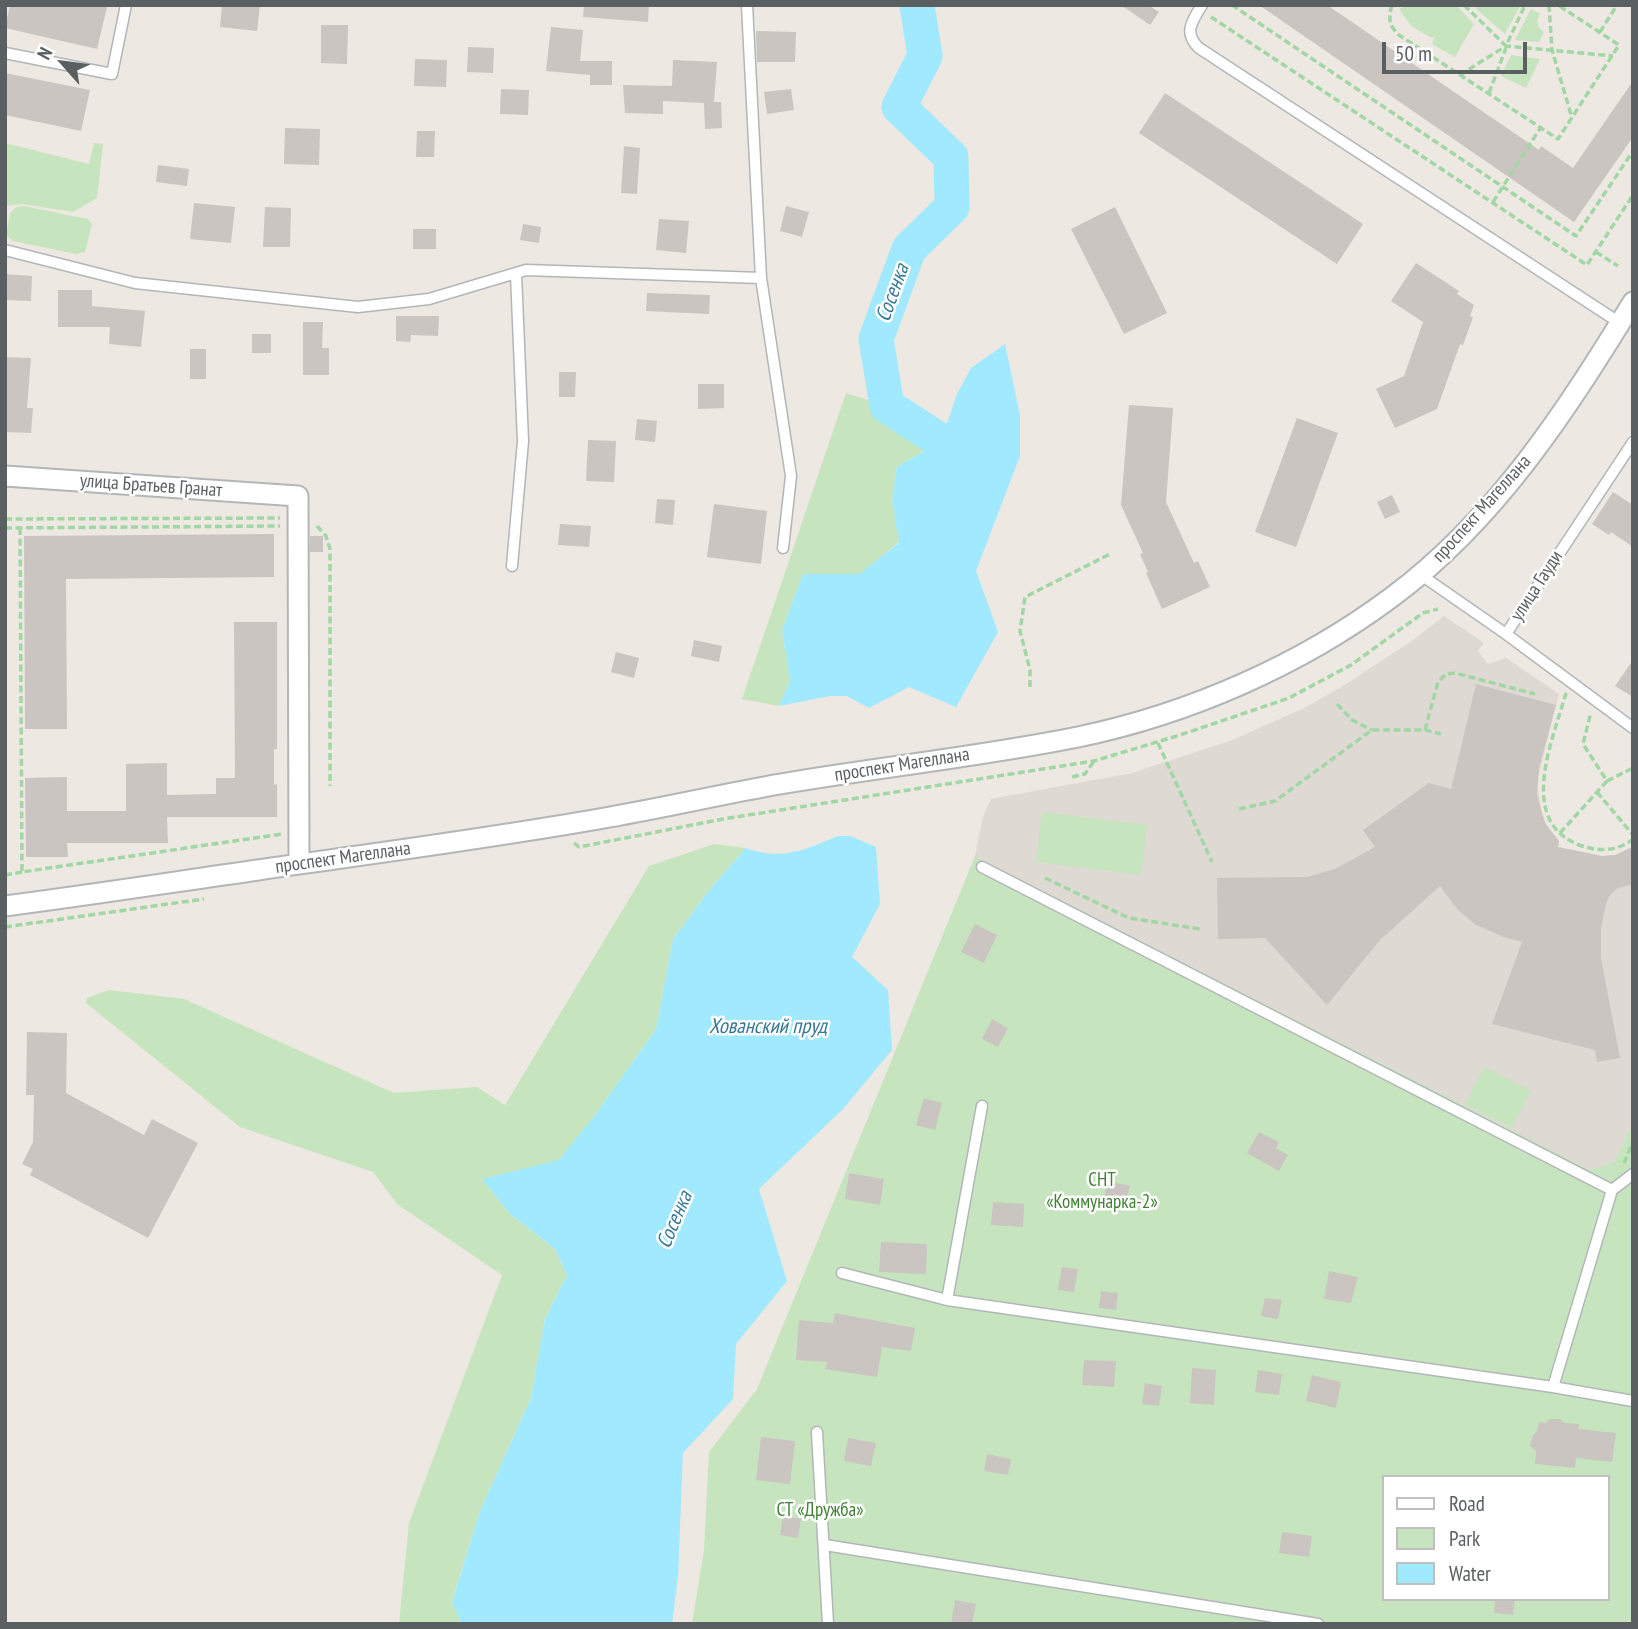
<!DOCTYPE html>
<meta charset="utf-8">
<style>
body{margin:0}
#map{position:relative;width:1638px;height:1629px;overflow:hidden;background:#ede8e1;font-family:"PT Sans Narrow",sans-serif}
canvas{display:block}
.frame{position:absolute;inset:0;border:7px solid #5a5f62;pointer-events:none}
.legend{position:absolute;left:1382px;top:1475px;width:228px;height:126px;box-sizing:border-box;background:#fff;border:2px solid #bdbfc0;margin:0;padding:9px 12px;list-style:none;font-size:21px;color:#5a5f62}
.legend li{display:flex;align-items:center;gap:14px;height:35px}
.legend b{width:35px;border:2px solid #bdbfc0}
.north{position:absolute;left:28px;top:28px;width:70px;height:70px;-webkit-text-stroke:5px #fff;paint-order:stroke;rotate:298deg;font-size:19px;font-weight:700;line-height:28px;text-align:center;color:#5a5f62}
.north::after{content:'';display:block;margin:auto;width:24px;height:32px;background:#5a5f62;clip-path:polygon(50% 0,100% 100%,50% 72%,0 100%)}
.scale{position:absolute;left:1382px;top:42px;width:145px;height:32px;box-sizing:border-box;border:4px solid #5a5f62;border-top:0;padding-left:9px;font-size:21px;line-height:24px;white-space:nowrap;color:#5a5f62;-webkit-text-stroke:5px #fff;paint-order:stroke}
</style>
<div id="map">
<canvas width="1638" height="1629"></canvas>
<div class="frame"></div>
<ul class="legend">
<li><b style="height:9px;background:#fff"></b>Road</li>
<li><b style="height:19px;background:#c6e5be"></b>Park</li>
<li><b style="height:19px;background:#a0e9fe"></b>Water</li>
</ul>
<div class="north">N</div>
<div class="scale">50 m</div>
</div>
<script>
const context = document.querySelector('canvas').getContext('2d');
context.lineJoin = 'round';
function fillPath(path, color) {
  context.fillStyle = color;
  context.fill(path, 'evenodd');
}
function trace(path, color, width, dash) {
  context.strokeStyle = color;
  context.lineWidth = width;
  context.lineCap = dash ? 'butt' : 'round';
  context.setLineDash(dash || []);
  context.stroke(path);
}
function drawText(font, color, halo, rows, align = 'center') {
  context.font = font + ' "PT Sans Narrow",sans-serif';
  context.lineWidth = 5;
  context.setLineDash([]);
  context.textBaseline = 'middle';
  context.strokeStyle = halo;
  context.fillStyle = color;
  for (const [text, x, y, turn = 0] of rows) {
    context.save();
    context.translate(x, y);
    context.rotate((+turn || 0) * Math.PI / 180);
    context.textAlign = isNaN(turn) ? turn : align;
    if (halo) context.strokeText(text, 0, 0);
    context.fillText(text, 0, 0);
    context.restore();
  }
}
fillPath(new Path2D(`
 M1444 616 1484 643 1478 651 1488 664 1506 658 1559 694 1537 782 1542 815 1549 829 1559 841 1558 847 1602 856 1615 855 1633 846V1123L1614 1162 1590 1171 975 856 983 817 991 799 1132 773 1232 740 1302 709 1340 688 1413 640Z`), '#dfd9d3');
fillPath(new Path2D(`
 M1408 5H1456L1474 24 1455 57 1432 44 1435 37 1432 38 1411 26 1399 9Z
 M1478 5H1519L1520 6 1505 34 1476 9Z
 M1531 9 1540 14C1536 22 1536 26 1544 32L1539 42 1515 40Z
 M1511 55 1540 59 1526 88 1501 76Z
 M5 143 89 164 94 143 103 144 97 198 73 212 23 204 5 206Z
 M24 206 88 219 92 224 85 252 76 254 13 241 6 235 10 213 16 207Z
 M846 393 887 406 941 441 897 467 892 499 899 542 859 575 803 574 782 630 790 681 779 706 742 699Z
 M1042 812 1147 825 1141 875 1036 862Z
 M714 844 746 848 710 889 673 939 656 1029 598 1111 559 1161 482 1179 510 1214 555 1249 567 1275 545 1319 531 1398 480 1511 452 1601 462 1624H399L409 1523 502 1275 397 1204 373 1172 240 1127 86 1003 87 998 109 990 184 999 394 1093 477 1087 505 1105 649 866Z
 M975 856 1590 1170 1614 1162 1633 1122V1624H692L704 1550 709 1452 757 1389ZM1384 1477H1608V1599H1384Z
 M1484 1067 1531 1091 1512 1128 1465 1104Z`), '#c6e5be');
fillPath(new Path2D(`
 M1005 344 1020 415V456L976 571 998 632 956 707 909 687 869 708 847 696H830L779 706 790 681 782 630 803 574H859L899 543 892 499 897 467 941 441 957 394 971 368Z
 M838 836H850L876 847 880 904 852 957 888 990 892 1050 843 1109 759 1189 787 1281 736 1344 733 1399 683 1453 678 1576 672 1624H462L452 1602 480 1511 531 1398 545 1319 567 1275 555 1249 510 1214 482 1179 559 1160 598 1111 656 1029 673 939 710 889 746 848C783 861 804 850 838 836Z`), '#a0e9fe');
trace(new Path2D(`
 M917 5 925 56 899 107 951 157 952 207 909 249 876 339 887 406 941 441 943 487`), '#a0e9fe', 35);
fillPath(new Path2D(`
 M10 5H98L107 7 97 49 5 28Z
 M222 5H260L257 31 220 27Z
 M584 5H649L648 22 583 17Z
 M1121 5H1148L1159 12 1150 25Z
 M1259 5H1327L1539 150 1541 146 1573 168 1633 81V137L1574 222Z
 M321 25H348L347 64 321 63Z
 M551 27 583 30 580 61H612V85H590V75L546 71Z
 M756 31 796 32 795 62H757Z
 M468 47 494 48 493 73 467 72Z
 M415 59 447 60 446 87 414 86Z
 M673 60 717 62 714 102H721L722 128 705 129 704 103 663 101V114L625 113 623 85 672 86Z
 M5 73 90 90 81 131 5 115Z
 M501 89 529 90 528 115 500 114Z
 M791 89 794 110 767 114 764 92Z
 M1165 93 1363 224 1337 264 1139 133Z
 M285 128 320 129 319 165 284 164Z
 M417 131H435L434 157H416Z
 M624 146 640 148 637 194 621 193Z
 M158 165 189 169 187 186 156 182Z
 M194 203 235 207 231 243 190 239Z
 M786 206 809 212 802 237 780 231Z
 M265 207 291 208 290 247H263Z
 M1115 207 1167 313 1124 334 1071 229Z
 M659 219 689 221 686 253 656 250Z
 M523 224 541 227 539 243 520 240Z
 M413 229H436V249H413Z
 M1416 263 1459 291 1457 294 1474 305 1470 316 1473 317 1463 345 1460 344 1437 409 1395 428 1376 389 1404 376 1423 322 1391 301Z
 M5 274 32 276 31 301 5 300Z
 M58 290H92V306L145 311 141 347 109 344 110 327H58Z
 M647 293 710 295 709 314 646 311Z
 M396 316H439L438 336 411 335 410 342 396 341Z
 M303 322H323L322 348H329V375H303Z
 M252 334H271V353H252Z
 M190 349H206V379H190Z
 M5 357 31 358 27 408H33L31 433 5 432Z
 M559 372H576L575 397H559Z
 M698 384H724V408L698 409Z
 M1129 405 1173 408 1166 502 1194 563 1198 561 1210 587 1162 609 1146 573 1148 572 1140 554 1143 553 1121 505Z
 M1297 418 1338 433 1296 547 1255 532Z
 M637 419 657 421 655 442 635 440Z
 M588 440 616 441 614 482 586 481Z
 M1613 492 1633 505V547L1611 532 1609 535 1592 524Z
 M1392 495 1400 512 1385 519 1377 502Z
 M657 499 675 500 673 525 655 523Z
 M714 504 767 511 761 564 707 557Z
 M560 524 591 526 589 547 558 545Z
 M274 534V577L66 579 67 729H25L24 536Z
 M310 536H323V552H310Z
 M234 622H277V749H274V785L277 784V817H167L168 843H67L68 857H26L25 778 67 777V811H126V764L167 763V795L216 794V778H235Z
 M694 640 722 646 719 662 691 656Z
 M616 652 639 658 634 678 611 672Z
 M1633 660V697L1615 686Z
 M1476 684 1556 705 1539 768 1537 795 1545 823 1559 841 1558 847 1602 856 1615 855 1633 847V884L1618 888 1610 895 1606 904 1601 928V958L1620 1058 1597 1062 1595 1050 1492 1024 1522 942 1504 937 1476 925 1458 910 1440 886 1380 940 1327 1005 1265 938 1218 939 1217 878 1307 877 1335 869 1375 847 1363 830 1429 783 1451 789Z
 M975 924 997 935 984 963 961 952Z
 M992 1019 1008 1028 998 1047 982 1039Z
 M27 1032 67 1033 66 1093 144 1135 152 1119 198 1143 148 1238 30 1175 33 1169 22 1164 33 1142 34 1095H26Z
 M924 1098 942 1103 935 1130 916 1125Z
 M1259 1132 1279 1142 1276 1148 1288 1155 1279 1171 1247 1153Z
 M849 1173 884 1179 880 1205 845 1199Z
 M1107 1181 1130 1186 1125 1207 1103 1203Z
 M993 1202 1024 1204 1023 1227 991 1225Z
 M881 1242 927 1244 926 1274 879 1272Z
 M1062 1267 1078 1269 1074 1292 1058 1290Z
 M1329 1271 1358 1277 1351 1303 1324 1299Z
 M1101 1291 1118 1293 1116 1310 1099 1308Z
 M1265 1298 1282 1300 1278 1319 1261 1316Z
 M835 1313 915 1328 911 1351 882 1347 877 1377 825 1369 827 1362 796 1360 799 1320 833 1323Z
 M1084 1360 1116 1361 1114 1387 1082 1385Z
 M1192 1368 1216 1370 1214 1405 1190 1403Z
 M1258 1370 1282 1374 1279 1395 1255 1392Z
 M1312 1375 1341 1382 1336 1408 1306 1401Z
 M1145 1383 1162 1386 1159 1406 1142 1404Z
 M1549 1419H1560L1565 1423 1579 1424 1578 1429 1616 1433 1612 1462 1576 1458 1575 1468 1535 1464 1536 1451 1530 1446 1533 1435 1537 1431 1539 1422 1546 1423Z
 M761 1437 795 1441 790 1484 756 1480Z
 M848 1438 876 1443 871 1466 844 1461Z
 M987 1454 1011 1459 1008 1475 984 1471Z
 M783 1516 801 1519 798 1538 780 1535Z
 M1282 1532 1312 1536 1309 1557 1279 1553Z
 M1495 1599H1515L1513 1615 1494 1613Z
 M955 1600 976 1604 972 1624H951Z`), '#cac5c1');
const service = new Path2D(`
 M1202 5C1192 21 1183 33 1199 48L1620 323
 M5 53 112 74 126 5
 M5 250 135 283 358 307 429 299 526 270 761 278 747 5
 M761 278 791 476 783 548
 M1633 442 1506 634 1633 728
 M512 566 523 441 516 274
 M1421 575 1506 634
 M982 867 1612 1190 1633 1174
 M842 1273 947 1300 1553 1387 1633 1401
 M947 1300 982 1106
 M1553 1387 1612 1190
 M817 1432 828 1624
 M825 1545 1318 1624`);
const minor = new Path2D(`
 M5 476 298 496 299 864
 M5 906C90 895 174 882 258 870 376 853 493 838 610 817 667 807 723 794 780 784 879 767 979 757 1078 737 1189 714 1301 665 1392 597 1496 520 1566 411 1633 302`);
trace(service, '#b2b6b9', 13);
trace(minor, '#b2b6b9', 23);
trace(new Path2D(`
 M1232 5 1576 236 1633 151
 M1356 5H1391
 M1392 5C1388 18 1389 26 1399 35L1558 139 1619 45 1558 5
 M1464 5 1506 46 1525 5
 M1549 5 1552 50 1572 118
 M1211 17 1587 265 1633 195
 M1600 32 1617 5
 M1460 75 1506 46 1613 56
 M1489 93 1506 48
 M1493 202 1541 127
 M1596 252 1618 266
 M5 519 280 518
 M317 526 326 536 330 549V786
 M5 528 280 526
 M20 528 22 872 282 834
 M1030 687V670L1020 631 1025 597 1110 554
 M1566 693C1553 740 1515 823 1582 846 1600 852 1618 851 1633 839
 M1337 704 1352 720 1372 730
 M1425 730 1438 682 1446 674 1455 673 1535 694
 M1158 743 1212 862
 M1072 777 1085 774 1094 761
 M1607 781 1633 768
 M1597 792 1633 835
 M1239 809 1275 801 1372 730H1425L1441 734
 M1560 833 1607 781 1583 744 1591 712
 M574 843 579 847 723 819 1094 761 1180 735 1289 698 1351 665 1423 613 1438 609
 M5 875 22 872
 M1045 878 1129 918 1200 929
 M5 927 204 899
 M1624 1163 1633 1142`), '#a1d7a4', 3.5, [7, 3.5]);
trace(service, '#fff', 10);
trace(minor, '#fff', 19);
drawText('19px', '#5a5f62', '#fff', [
 ["улица Братьев Гранат",151,486,4],
 ["проспект Магеллана",1482,509,-48],
 ["улица Гауди",1537,586,-57],
 ["проспект Магеллана",902,765,-9],
 ["проспект Магеллана",343,858,-8]
]);
drawText('19px', '#408034', '#fff', [
 ["СНТ",1102,1181],
 ["«Коммунарка-2»",1102,1203],
 ["СТ «Дружба»",820,1511]
]);
drawText('italic 21px', '#367896', '#fff', [
 ["Сосенка",893,293,-70],
 ["Хованский пруд",768,1027],
 ["Сосенка",675,1220,-67]
]);
</script>
